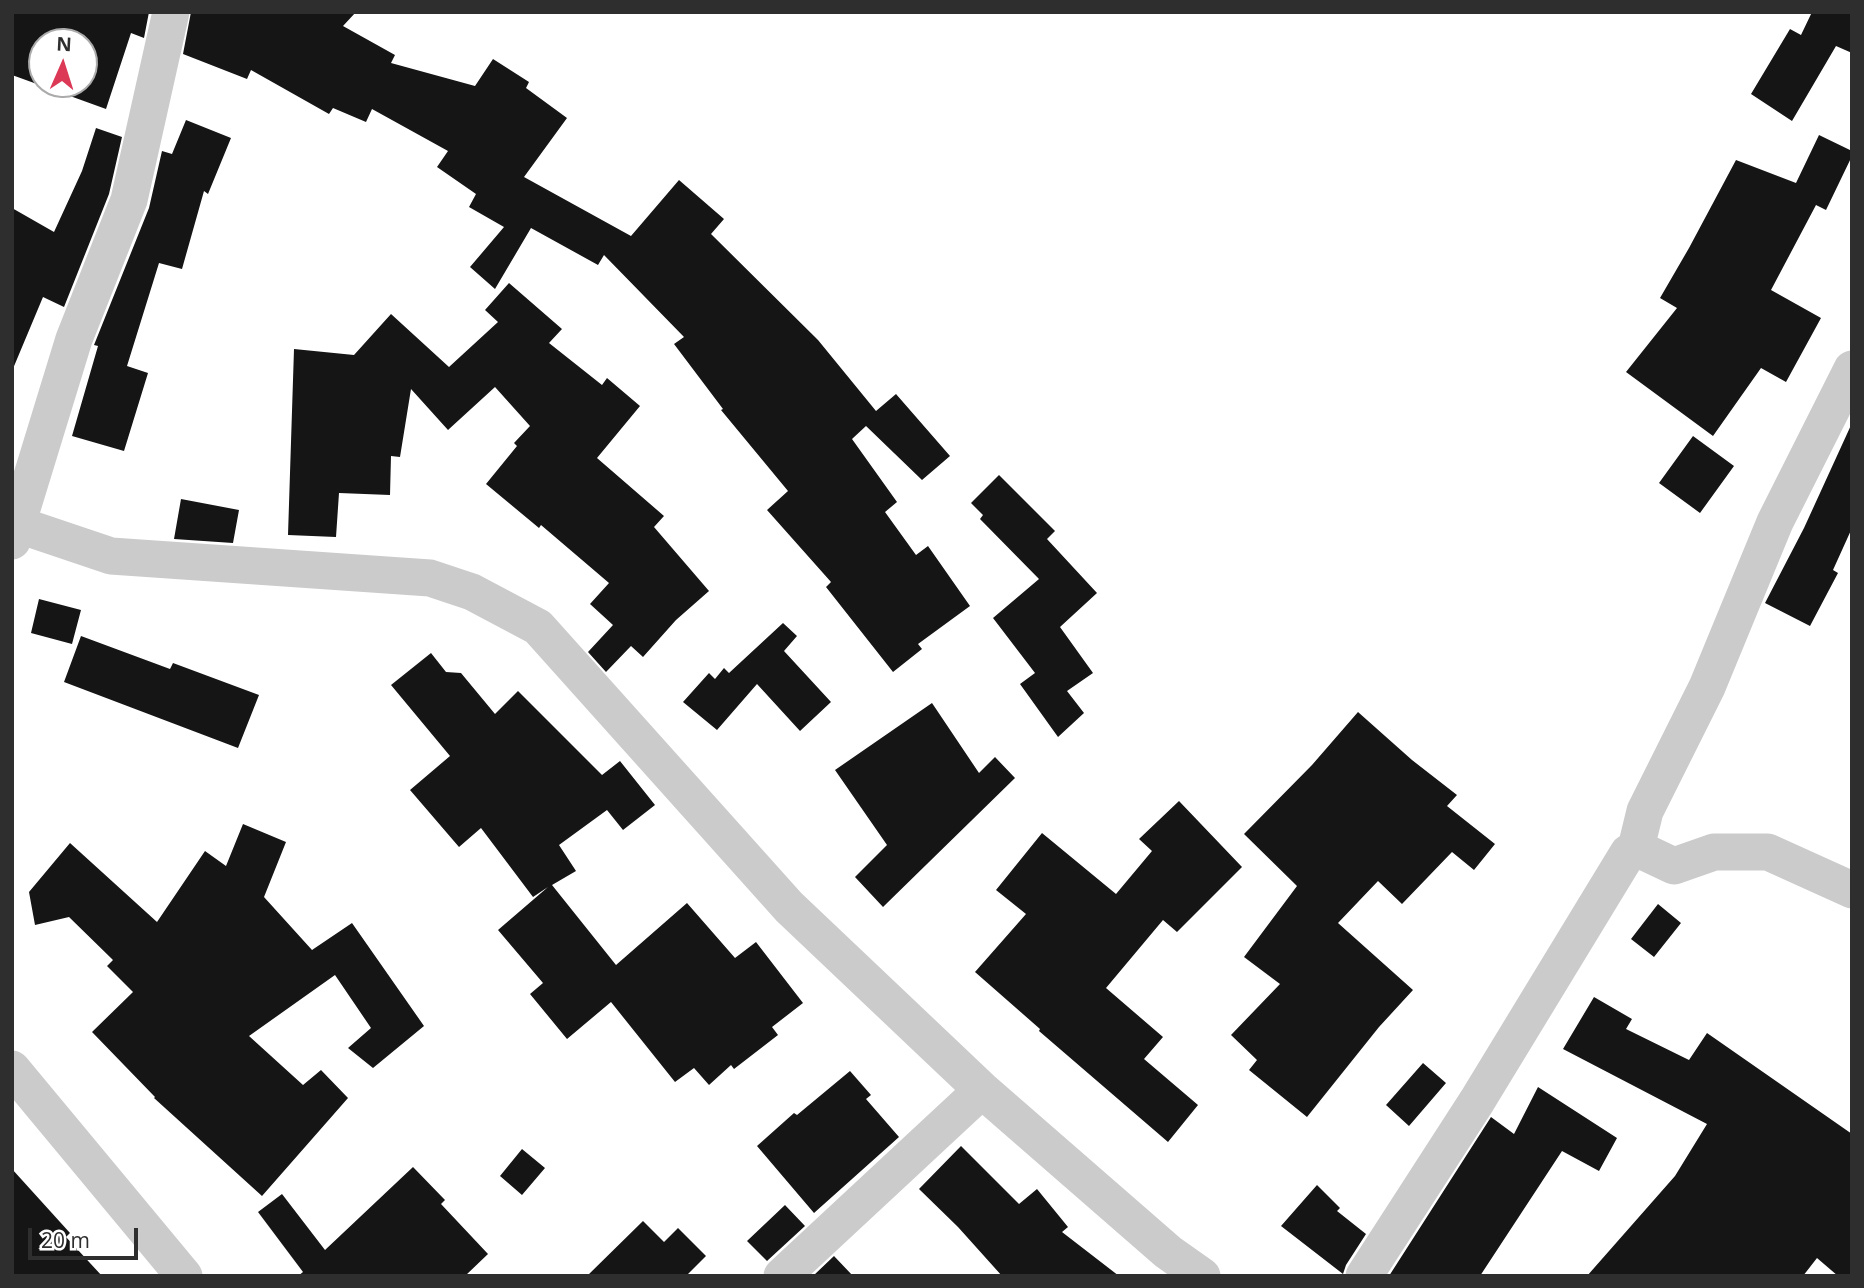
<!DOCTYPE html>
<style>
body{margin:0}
#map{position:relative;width:1864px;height:1288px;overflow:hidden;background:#fff;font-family:"Open Sans",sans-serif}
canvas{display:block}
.frame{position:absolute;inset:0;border:14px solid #2e2e2e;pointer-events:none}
.north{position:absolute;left:28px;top:28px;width:70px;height:70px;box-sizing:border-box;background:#fff;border:2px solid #ababab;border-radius:50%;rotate:3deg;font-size:19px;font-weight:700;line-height:28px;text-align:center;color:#2e2e2e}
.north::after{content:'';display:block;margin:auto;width:24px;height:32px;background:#db3956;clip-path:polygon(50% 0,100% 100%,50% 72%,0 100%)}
.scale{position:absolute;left:28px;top:1228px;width:110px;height:32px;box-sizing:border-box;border:4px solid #2e2e2e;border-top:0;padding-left:9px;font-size:21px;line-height:24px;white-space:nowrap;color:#2e2e2e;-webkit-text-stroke:5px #fff;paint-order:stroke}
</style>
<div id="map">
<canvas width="1864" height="1288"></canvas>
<div class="frame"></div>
<div class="north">N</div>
<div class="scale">20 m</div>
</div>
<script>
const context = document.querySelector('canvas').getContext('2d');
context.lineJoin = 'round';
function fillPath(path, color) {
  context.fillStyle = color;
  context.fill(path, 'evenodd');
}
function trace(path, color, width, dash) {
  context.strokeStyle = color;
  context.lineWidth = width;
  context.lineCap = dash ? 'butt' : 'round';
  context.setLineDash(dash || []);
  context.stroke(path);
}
fillPath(new Path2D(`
 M12 12H149L144 38 131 33 106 109 12 75ZM42 42H84V84H42Z
 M191 12H356L343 26 395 55 391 63 475 86 493 59 529 82 526 88 567 118 524 177 631 236 679 180 724 219 711 234 818 340 876 411 896 394 950 456 922 480 866 426 852 439 897 502 885 512 916 555 928 546 970 606 918 644 922 649 893 672 826 587 831 582 767 510 788 491 721 410 723 409 674 344 684 337 604 255 598 265 531 228 495 289 470 267 504 227 469 207 476 194 437 167 448 151 372 109 366 122 333 108 329 114 251 70 247 79 183 54Z
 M1812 12H1852V53L1836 46 1792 121 1751 94 1790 29 1801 35Z
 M186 120 231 138 208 194 204 191 182 269 159 263 127 366 148 373 124 451 72 436 98 346 94 345 149 208 162 151 172 154Z
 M96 128 122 137 109 194 64 307 43 297 12 371V208L54 232 82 171Z
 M1819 135 1852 151V156L1826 210 1816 205 1771 290 1821 318 1786 382 1761 368 1713 436 1626 372 1677 308 1660 298 1689 248 1736 160 1796 183Z
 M509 283 562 329 549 343 602 385 607 378 640 406 597 458 664 516 654 527 709 591 676 620 643 657 631 646 606 672 588 652 613 625 590 604 609 583 541 525 539 528 486 484 517 446 514 443 530 426 495 387 448 430 411 389 400 457 391 456 390 495 339 493 336 537 288 535 294 349 354 355 391 314 449 367 498 322 485 310Z
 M1852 423V528L1833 570 1838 573 1810 626 1765 603 1804 528Z
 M1693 436 1734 466 1700 513 1659 483Z
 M999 475 1055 531 1047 539 1097 593 1060 627 1093 673 1067 691 1084 713 1058 737 1020 684 1035 673 993 618 1039 579 980 519 983 515 971 503Z
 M181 499 239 510 233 543 174 539Z
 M39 599 81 610 72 644 31 633Z
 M783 623 797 636 784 651 831 702 800 731 757 684 717 730 683 702 709 673 715 679 724 668 729 673Z
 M81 636 170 669 173 663 259 695 238 748 64 682Z
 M431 653 446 672 461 673 495 714 518 691 602 775 620 761 655 805 623 830 607 810 559 845 576 871 552 885 616 965 687 903 735 958 756 942 803 1003 772 1027 778 1035 734 1069 731 1065 709 1085 694 1068 675 1082 611 1002 567 1039 530 994 543 983 498 930 548 887 533 897 481 828 459 847 410 790 450 756 391 685Z
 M932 703 979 773 995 757 1015 778 883 907 855 877 887 845 835 770Z
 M1358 712 1412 760 1457 795 1447 806 1495 844 1474 870 1452 852 1402 904 1378 881 1338 923 1413 990 1379 1027 1307 1117 1249 1070 1257 1060 1231 1035 1280 984 1244 957 1297 886 1244 834 1312 765Z
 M1179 801 1242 867 1177 932 1163 920 1106 988 1163 1037 1144 1059 1198 1105 1168 1142 1039 1031 1040 1029 975 972 1026 914 996 890 1042 833 1116 894 1152 851 1139 839Z
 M243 824 286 842 264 897 312 950 352 923 424 1026 373 1068 348 1048 371 1028 335 975 249 1036 303 1085 321 1070 348 1098 262 1196 154 1098 155 1097 92 1032 133 992 107 966 113 960 69 917 35 925 29 892 70 843 157 922 205 851 226 866Z
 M1658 904 1681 923 1654 957 1631 939Z
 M1594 997 1632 1019 1626 1029 1689 1060 1707 1033 1852 1134V1276H1838L1817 1258 1803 1276H1587L1675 1176 1707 1124 1563 1049Z
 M1423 1063 1446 1083 1409 1126 1386 1105Z
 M850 1071 871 1095 866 1099 899 1137 814 1213 757 1146 794 1113 797 1115Z
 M1538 1087 1617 1138 1599 1171 1562 1151 1480 1276H1389L1491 1117 1514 1134Z
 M961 1146 1019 1204 1037 1189 1068 1227 1062 1232 1119 1276H1002L958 1227 919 1189Z
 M522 1149 545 1168 522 1195 500 1176Z
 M413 1167 445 1200 441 1204 488 1254 465 1276H298L303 1272 258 1212 282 1194 325 1250Z
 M12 1169 70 1233 66 1237 102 1276H12Z
 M1317 1185 1340 1208 1337 1211 1366 1234 1346 1265 1343 1274 1281 1226Z
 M785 1205 805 1226 767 1261 747 1241Z
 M643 1221 664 1242 678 1228 706 1256 686 1276H587Z
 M834 1256 853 1276H813Z`), '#151515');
trace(new Path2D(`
 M19 525 111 556 430 578 472 592 538 627 789 907 982 1090 1168 1252 1202 1276
 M12 541 74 339 129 200 171 12
 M1636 848 1674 866 1714 852H1768L1852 890
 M12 1069 184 1276
 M782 1276 982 1090
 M1364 1276 1477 1101 1628 853 1636 848 1645 811 1707 687 1775 522 1852 369`), '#cbcbcb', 37);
</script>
